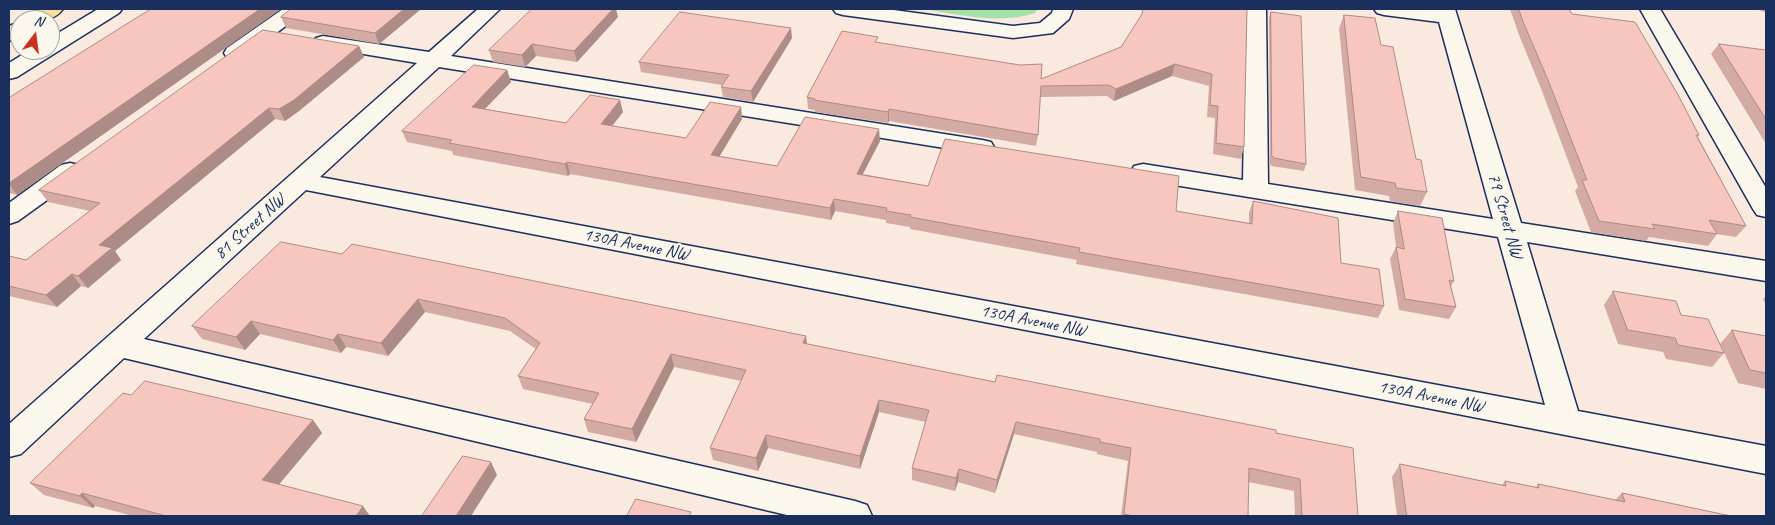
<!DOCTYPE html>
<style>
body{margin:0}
#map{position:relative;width:1775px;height:525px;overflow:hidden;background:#fae9de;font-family:Caveat,sans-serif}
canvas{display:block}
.frame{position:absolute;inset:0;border:10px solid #1b2f5e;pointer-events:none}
.north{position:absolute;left:10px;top:10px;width:50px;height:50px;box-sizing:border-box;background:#fbf7ec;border:1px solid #a1a7b3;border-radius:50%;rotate:15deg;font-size:14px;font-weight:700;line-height:20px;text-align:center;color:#1b2f5e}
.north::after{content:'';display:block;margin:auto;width:18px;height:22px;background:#c8321e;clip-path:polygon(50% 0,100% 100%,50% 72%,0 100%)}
</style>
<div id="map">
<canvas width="1775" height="525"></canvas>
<div class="frame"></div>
<div class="north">N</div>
</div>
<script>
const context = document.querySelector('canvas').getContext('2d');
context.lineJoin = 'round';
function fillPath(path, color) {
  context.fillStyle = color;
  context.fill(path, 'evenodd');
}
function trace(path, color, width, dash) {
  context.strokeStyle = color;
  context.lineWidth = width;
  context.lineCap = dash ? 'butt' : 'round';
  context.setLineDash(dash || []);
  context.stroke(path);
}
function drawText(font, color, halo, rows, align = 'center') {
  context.font = font + ' Caveat,sans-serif';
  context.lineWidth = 4;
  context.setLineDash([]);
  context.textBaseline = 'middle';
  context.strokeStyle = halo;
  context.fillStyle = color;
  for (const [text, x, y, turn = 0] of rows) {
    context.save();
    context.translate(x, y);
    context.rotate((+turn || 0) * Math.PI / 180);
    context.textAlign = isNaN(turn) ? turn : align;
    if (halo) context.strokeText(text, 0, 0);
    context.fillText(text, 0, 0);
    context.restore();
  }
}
fillPath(new Path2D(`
 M922 9H1037L1035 13C999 25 958 14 922 9Z`), '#a4e1a8');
const minor = new Path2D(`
 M98 9H122L119 13 17 77 9 79V63L30 50H50V38Z
 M283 9H306L303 13 243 58 235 59 227 58 224 53 227 48Z
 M478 9H500L451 56 982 140 991 142 994 147 991 152 982 154 439 67 320 177 1545 405 1498 237 1143 180 1134 178 1131 172 1134 166 1143 164 1243 180 1246 9H1266L1268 184 1493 219 1439 22 1384 15 1377 13 1374 9H1455L1521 223 1766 261V281L1527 242 1578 411 1766 446V474L306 190 144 339 855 501 867 505 872 516H791L124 358 21 454 9 457V424L417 63 316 46 312 42 316 38 323 36 429 52Z
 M833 9H886L1013 26 1040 23 1052 13 1053 9H1073L1069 19 1053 33 1013 38 843 15 836 13Z
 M1640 9H1660L1766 188V217L1757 215 1753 209Z
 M70 163 79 165 82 171 79 177 18 221 9 224V203L61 165Z`);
const major = new Path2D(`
 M39 9H63C54 22 38 20 24 20L27 16Z
 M20 22V37L9 41V26Z`);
trace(minor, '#1b2f5e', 3);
trace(major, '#1b2f5e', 3);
fillPath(minor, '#fbf7ec');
fillPath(major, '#fcde96');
fillPath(new Path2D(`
 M151 9H281L17 195 9 193V98Z
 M421 9 379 44 286 28 281 17Z
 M1247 9 1244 147 1241 159 1213 154 1215 118 1207 117 1209 86 1172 76 1114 101 1107 96 1040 97 1038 135 1036 146 889 121 888 123 815 112V110L808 109 807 97 878 43 1041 79Z
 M1510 9H1569L1572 14 1699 135 1698 137 1746 226 1736 237 1716 234H1717L1708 246 1649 237 1646 241 1591 232 1575 191 1578 187 1542 91 1519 35Z
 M1757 9H1766V13Z
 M1271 12 1306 164 1304 171 1271 166 1270 163 1269 18Z
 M1344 15 1381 45 1416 159 1427 192 1420 206 1390 201 1389 196 1355 190 1339 28Z
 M618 17 577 62 536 56 525 67 493 62 489 50Z
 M792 38 753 102 723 97 721 87 722 85 641 72 639 62Z
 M1719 44 1766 50V144L1711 54Z
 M359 46 364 57 299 111 285 121 275 119 115 251 121 260 88 288 81 286 57 307 9 296V256L26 260 90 211 48 202 39 190Z
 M507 70 511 82 485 109 566 123 623 112 612 126 686 138 741 107 742 119 719 157 777 166 880 141 863 174 928 186 1176 211 1249 223V213L1253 201 1341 263 1384 306 1378 318 1076 264 1077 260 910 229V227L886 223V220L835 211 831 220 570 174 568 176 453 155 452 151 407 142 402 131Z
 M1398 211 1454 281 1451 286 1456 307 1449 319 1399 310 1390 259 1396 247 1393 223Z
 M342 254 806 336 807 344 995 382 1276 433 1358 516H1295L1294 491 1248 482V516H1121L1128 461 1097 454V452L1014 434 995 493 958 482 955 491 912 480V468L926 422 879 412 860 469 768 448 758 471 713 460 710 448 741 381 674 367 636 442 588 432 584 419 593 404 523 389 518 376 536 349 510 331 425 312 388 356 346 347 341 353 260 334 245 350 202 339 192 326Z
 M1613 291 1681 315 1724 353 1712 367 1666 359 1663 352 1618 344 1604 305Z
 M1766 296V305L1763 299Z
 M1732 330 1766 336V389L1738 383 1720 344Z
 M131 395 313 420 322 433 278 484 370 516H133L95 506 93 508 44 495 30 483Z
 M1400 464 1502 485 1505 481 1536 487 1538 484 1615 500 1622 493 1731 516H1397L1392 477Z`), '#d4aba4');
fillPath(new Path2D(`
 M260 9H281L17 195 9 184V183Z
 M404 9H421L379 44 375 33Z
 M613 9H616L618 17 577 62 574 51Z
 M791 28 792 38 753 102 751 91Z
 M532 44 536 56 525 67 522 55Z
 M359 46 364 57 299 111 285 121 279 109Z
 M1175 64 1172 76 1114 101 1116 89Z
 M507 70 511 82 476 118 472 107Z
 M620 100 623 112 604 136 601 124Z
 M741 107 742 119 713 167 711 155Z
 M269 108 275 119 115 251 121 260 88 288 78 276 99 245Z
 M889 109V121L888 123V112Z
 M879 129 880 141 857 185V174Z
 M567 162 570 174 568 176 565 164Z
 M834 199 835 211 831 220 830 208Z
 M72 274 81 286 57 307 46 295Z
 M418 299 425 312 388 356 381 343Z
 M251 321 260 334 245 350 236 337Z
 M338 334 346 347 341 353 333 340Z
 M806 336 807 349 803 343Z
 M671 354 674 367 636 442 632 429Z
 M879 400V412L860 469V456Z
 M313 420 322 433 272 493 262 480Z
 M1016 422 1014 434 995 493 997 480Z
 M766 435 768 448 758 471 756 458Z
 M491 462 497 475 471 516H456Z
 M959 469 958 482 955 491 956 478Z
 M82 493 95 506 93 508 80 496Z
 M363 506 370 516H356Z`), '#ad8b86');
const building = new Path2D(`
 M151 9H260L9 183V98Z
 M291 9H404L375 33 281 17Z
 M532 9H613L574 51 532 44 522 55 489 50Z
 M1143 9H1247L1244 147 1216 143 1218 106 1210 105 1212 74 1175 64 1116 89 1109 85 1041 86 1038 135 889 109 888 112 814 100 815 99 807 97 842 31 878 37 875 42 1020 65 1042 64 1041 79 1121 47 1142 14Z
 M1519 9H1569L1572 14 1635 22 1677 93 1699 135H1696L1746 226 1709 220 1717 234 1652 224 1655 229 1599 221 1582 180H1587L1548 80 1524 24Z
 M680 12 791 28 751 91 721 87 729 75 639 62Z
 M1271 12 1301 16 1306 164 1274 158 1272 156Z
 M1344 15 1375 18 1381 45 1393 47 1416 159 1421 160 1427 192 1396 188 1395 183 1361 177Z
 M263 30 359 46 294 100 279 109 269 108 99 245 112 248 78 276 72 274 46 295 9 286V256L26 260 100 203 39 190Z
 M1719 44 1766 50V119Z
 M474 65 507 70 472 107 566 123 590 95 620 100 601 124 686 138 710 102 741 107 711 155 777 166 805 117 879 129 857 174 928 186 945 139 1179 176 1176 211 1252 224 1253 201 1338 218 1341 263 1379 269 1384 306 1079 252 1080 248 910 217 911 215 886 211 887 208 834 199 830 208 567 162 565 164 449 143 452 140 402 131Z
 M1398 211 1442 218 1454 281 1449 280 1456 307 1405 299 1396 247 1404 249Z
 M281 242 342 254 352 244 806 336 803 343 995 382 997 375 1276 430V433L1353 448 1358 516H1302L1300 479 1249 468 1248 516H1134L1124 514 1131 448 1100 442V439L1016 422 997 480 959 469 956 478 912 468 929 410 879 400 860 456 766 435 756 458 710 448 746 370 671 354 632 429 584 419 599 393 518 376 540 343 505 318 418 299 381 343 338 334 333 340 251 321 236 337 192 326Z
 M1613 291 1676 301 1681 315 1708 319 1724 353 1678 345 1675 338 1628 330Z
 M1732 330 1766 336V373L1750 370Z
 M145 381 313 420 262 480 363 506 356 516H166L82 493 80 496 30 483 123 393 131 395Z
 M463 456 491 462 456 516H422Z
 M1400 464 1506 486 1505 481 1539 488 1538 484 1625 502 1622 493 1731 516H1407Z
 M636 499 691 512 689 516H627Z`);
fillPath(building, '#f7c7bf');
trace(building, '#ad8b86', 1);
drawText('18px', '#1b2f5e', '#fbf7ec', [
 ["79 Street NW",1505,216,74],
 ["81 Street NW",250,227,-42],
 ["130A Avenue NW",636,245,11],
 ["130A Avenue NW",1033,321,11],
 ["130A Avenue NW",1431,397,11]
]);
</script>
